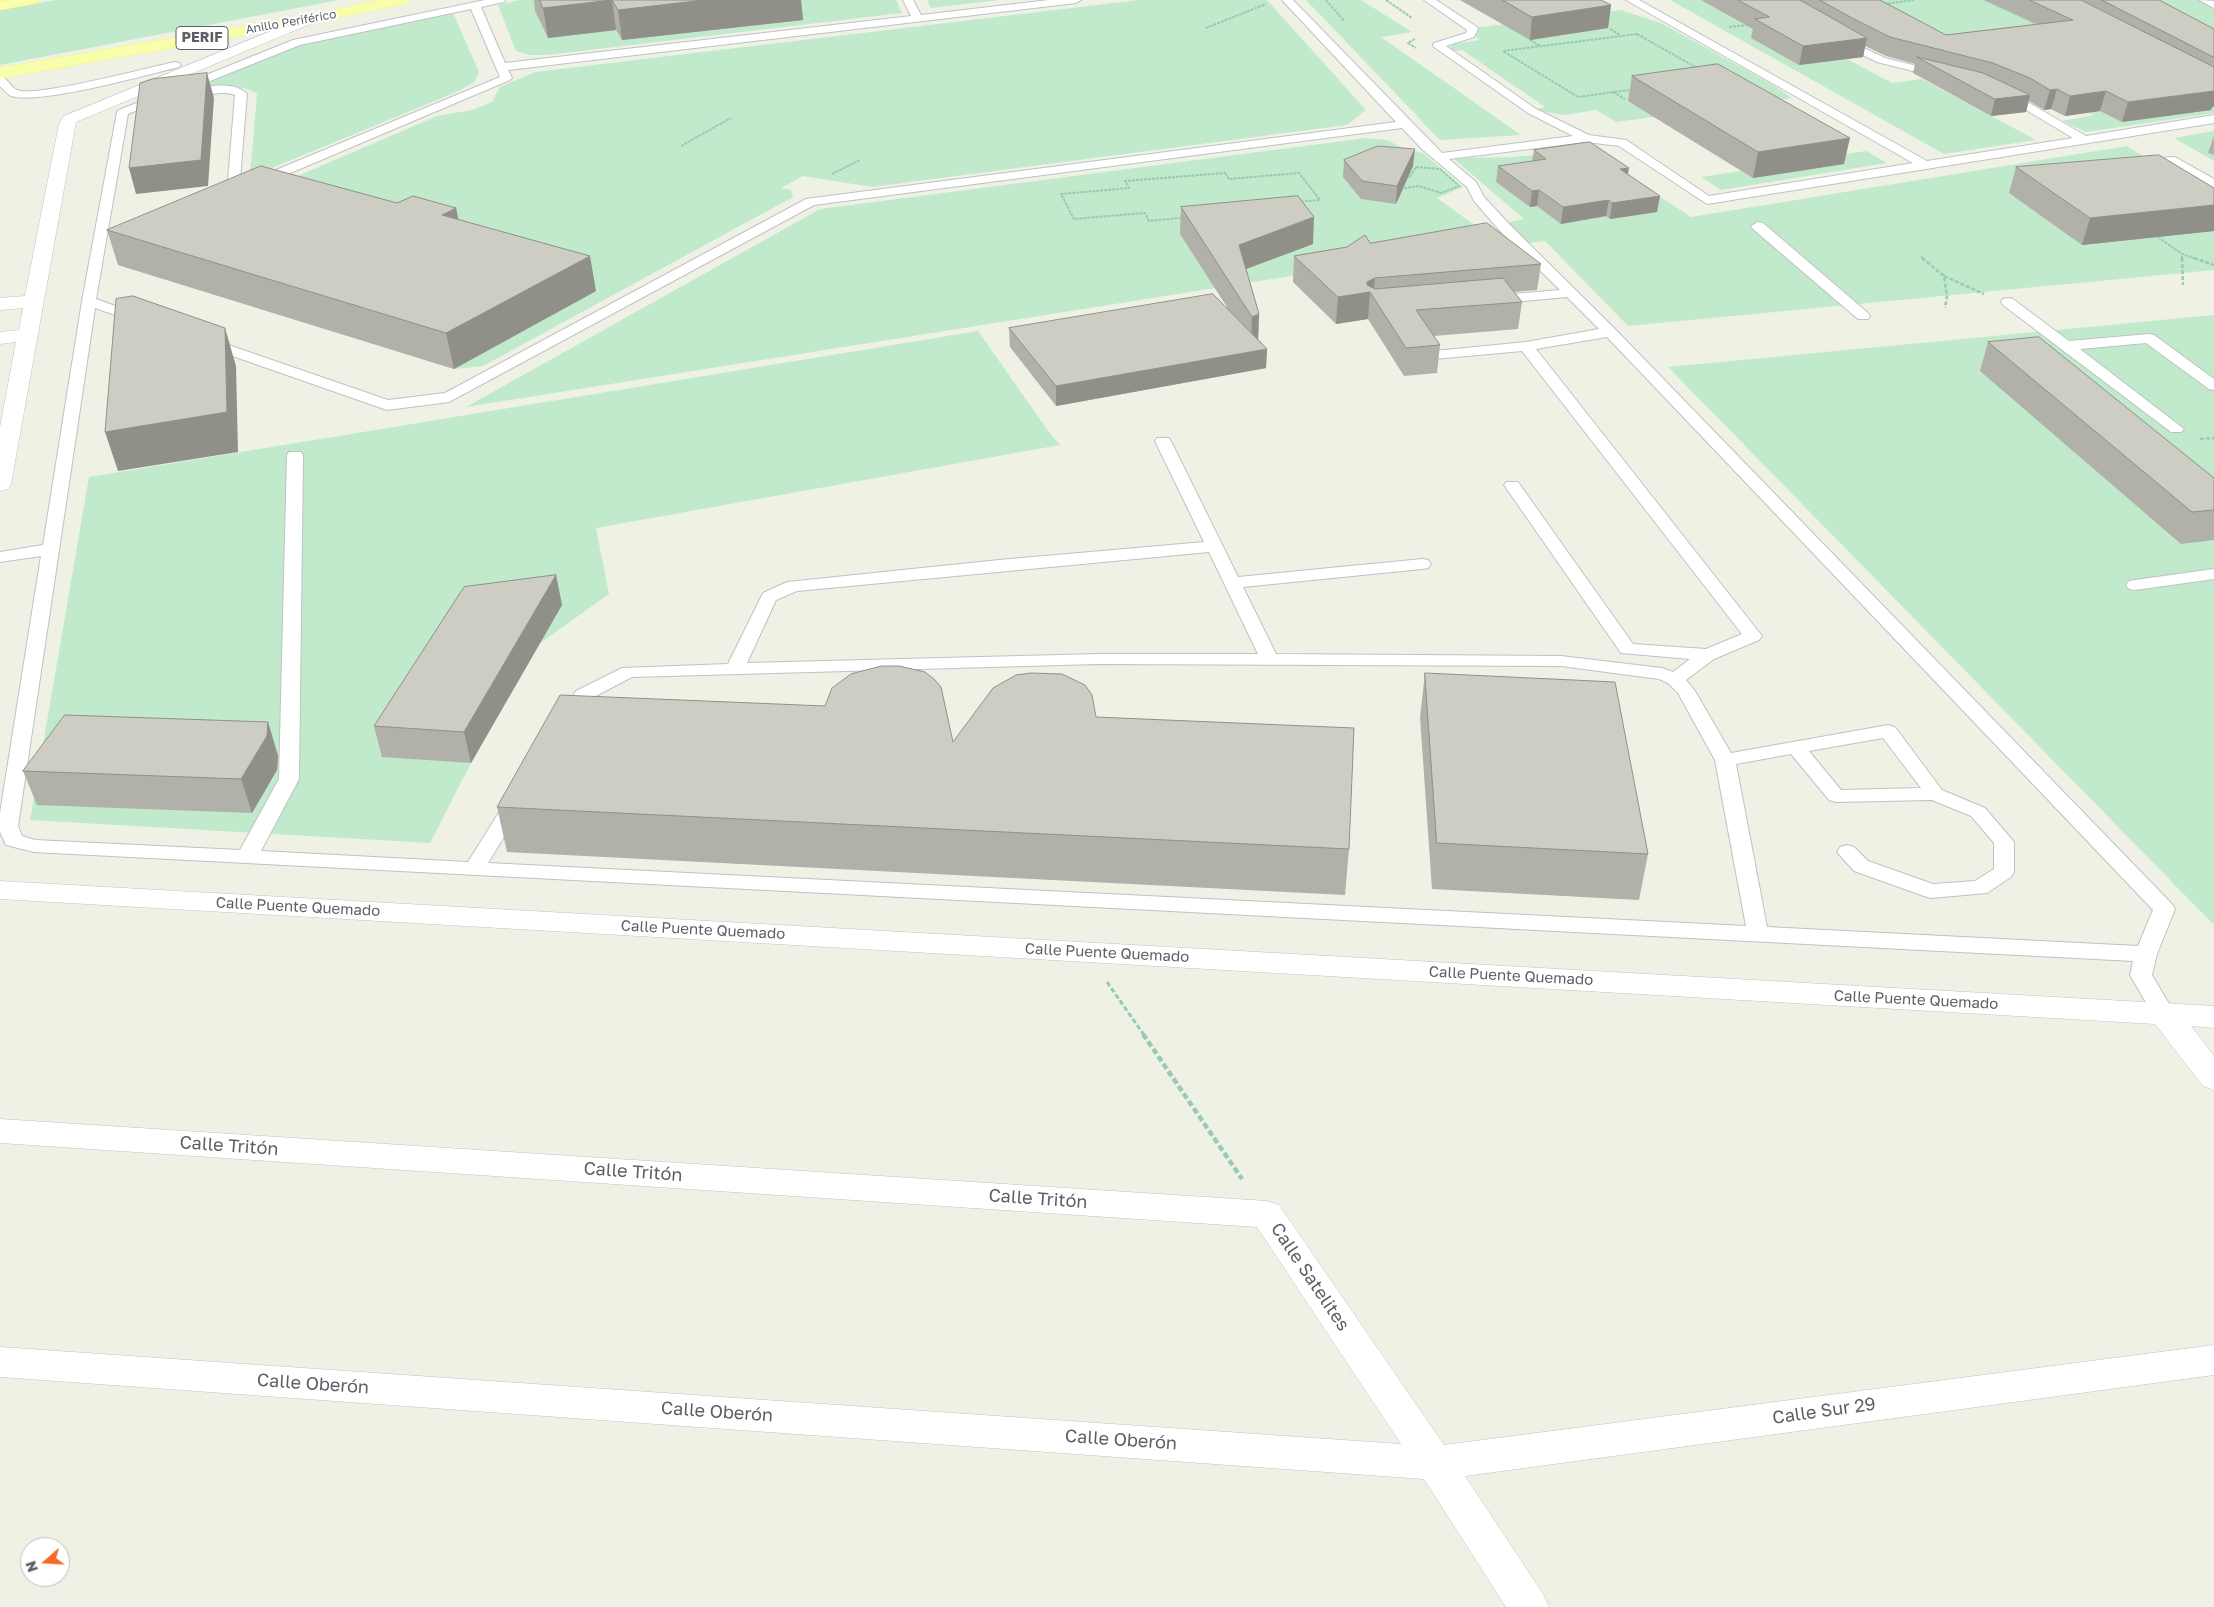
<!DOCTYPE html>
<meta charset="utf-8">
<style>
body{margin:0}
#map{position:relative;width:2214px;height:1607px;overflow:hidden;background:#f0f1e5;font-family:"Golos Text",sans-serif}
canvas{display:block}
.north{position:absolute;left:20px;top:1537px;width:50px;height:50px;box-sizing:border-box;background:#fff;border:1px solid #bebfc2;border-radius:50%;rotate:251deg;font-size:14px;font-weight:700;line-height:20px;text-align:center;color:#5d5f67}
.north::after{content:'';display:block;margin:auto;width:18px;height:22px;background:#f66a26;clip-path:polygon(50% 0,100% 100%,50% 72%,0 100%)}
</style>
<div id="map">
<canvas width="2214" height="1607"></canvas>
<div class="north">N</div>
</div>
<script>
const context = document.querySelector('canvas').getContext('2d');
context.lineJoin = 'round';
function fillPath(path, color) {
  context.fillStyle = color;
  context.fill(path, 'evenodd');
}
function trace(path, color, width, dash) {
  context.strokeStyle = color;
  context.lineWidth = width;
  context.lineCap = dash ? 'butt' : 'round';
  context.setLineDash(dash || []);
  context.stroke(path);
}
function drawText(font, color, halo, rows, align = 'center') {
  context.font = font + ' "Golos Text",sans-serif';
  context.lineWidth = 4;
  context.setLineDash([]);
  context.textBaseline = 'middle';
  context.strokeStyle = halo;
  context.fillStyle = color;
  for (const [text, x, y, turn = 0] of rows) {
    context.save();
    context.translate(x, y);
    context.rotate((+turn || 0) * Math.PI / 180);
    context.textAlign = isNaN(turn) ? turn : align;
    if (halo) context.strokeText(text, 0, 0);
    context.fillText(text, 0, 0);
    context.restore();
  }
}
fillPath(new Path2D(`
 M57 0H339L0 65V10Z
 M520 0H896L902 13 547 55H529L516 51 498 5Z
 M927 0H999L931 8Z
 M1139 0H1267L1366 110 1347 125 872 187 803 176 781 188 791 190 793 197 483 366 454 369 118 265 116 254 437 116 472 110 492 102 500 87 535 72Z
 M1306 0H1361L1412 32 1381 37 1521 135 1440 140Z
 M1670 0H1737L1892 83 1922 79 2036 140 1944 154Z
 M1812 0H2022L2214 96V113L2086 132 2062 121 2094 115 2088 113 2065 116 1979 72Z
 M2120 0H2214V52Z
 M1621 10 1663 24 1773 85 1792 98 1743 105 1831 156 1866 151 1887 163 1721 190 1701 177 1741 171 1654 117 1616 122 1596 110 1564 115 1533 110 1545 107 1462 50 1447 52 1453 44 1480 40 1464 29Z
 M453 13 479 72 474 82 459 91 250 177 257 94C238 80 208 89 186 91L302 44Z
 M2214 131V161L2174 138Z
 M1366 138 1387 140 1407 150 1423 153 1463 187 1437 198 1499 243 466 407 820 209Z
 M2127 146 2214 200V270L1628 326 1545 241 1529 243 1505 223 1524 219 1453 158 1512 157 1590 150 1691 217Z
 M2214 315V925L1668 367Z
 M978 331 1049 432 1060 445 596 528 609 594 539 644 471 763 430 843 30 820 89 477Z`), '#c0eacb');
const service = new Path2D(`
 M485 0H505L504 2 481 7 505 63 911 16 903 0H913L921 15 1049 0H1081L1076 3 508 70 512 78 510 80 262 185H254L252 182 254 179 500 77 471 9 300 45 190 89C207 87 234 80 247 94L239 192 233 196 227 192 235 95C220 88 190 102 180 93L128 114 96 299 146 317 148 320 141 324 95 308 18 826 22 836 35 840 240 850 279 779 287 455 289 452H301L303 455 299 779 261 851 468 862 508 798 515 796 522 798 525 802 488 863 1746 926 1715 760 1678 693 1668 683 1659 679 1561 666 1098 664 632 677 590 699 575 723 568 725 561 723 559 719 576 691 622 668 728 664 763 593 787 582 999 560 1204 542 1155 441 1157 438H1169L1171 441 1238 577 1422 559 1428 560 1431 564 1428 568 1422 569 1243 587 1276 654 1561 656 1662 668 1673 672 1690 659 1621 653 1504 485 1506 482H1518L1633 644 1706 649 1742 634 1522 351 1434 359 1429 358 1427 355 1429 352 1434 351 1526 342 1599 329 1567 297 1491 304 1486 303 1484 300 1491 296 1560 290 1500 231 1474 201 1467 187 1422 149 1402 128 814 205 449 402 387 410 201 345 199 342 201 339H211L388 400 445 393 806 199 1396 122 1282 0H1293L1442 153 1573 136 1528 113 1434 47 1433 45 1434 43 1466 33 1467 30 1424 0H1436L1477 27 1478 29 1474 37 1446 46 1536 109 1589 135 1626 140 1709 196 1913 163 1626 0H1639L1927 161 2073 138 2016 104 1998 96 1996 94 2002 91 2024 100 2086 136 2214 115V123L1707 204 1619 146 1586 142 1449 159 1476 182 1484 197 1510 225 1615 329 2172 904 2175 909 2157 954 2152 975 2175 1014 2172 1020 2164 1022 2156 1020 2130 975 2133 961 34 852 6 845 0 832V813L41 556 0 562V552L43 545 82 301 117 112 119 110 293 40ZM1607 337 2153 910 2138 946 1767 927 1736 764 1791 754 1829 800 1836 802 1932 800 1971 816 1994 843V869L1975 881 1933 884 1868 861 1854 847 1847 845 1840 847 1837 852 1854 871 1924 896 1931 898 1987 893 2011 877 2014 872V842L1985 808 1942 790 1895 727 1888 725 1731 753 1695 691 1686 680 1714 659 1759 640 1762 636 1536 349ZM1209 552 1258 654H1098L747 663 776 600 797 591ZM1883 738 1921 788 1841 790 1809 751Z
 M2199 0 2214 1V8Z
 M1839 36 1885 58 1945 73 1947 75 1941 78 1877 62 1835 41 1834 39Z
 M175 62 179 63 181 65 179 67C146 75 39 105 11 96 7 94 3 89 0 86V76C8 78 10 87 17 90 34 98 150 67 175 62Z
 M2175 157 2214 179V188L2173 165 2142 167 2136 163 2142 159Z
 M1758 222 1763 223 1868 313 1870 316 1868 319H1858L1753 229 1751 226Z
 M2008 298 2013 299 2069 341 2149 334 2154 335 2214 379V390L2209 389 2146 343 2080 349 2184 429 2181 432H2171L2003 305 2001 302 2003 299Z
 M2214 569V579L2135 590 2129 589 2126 585 2129 581 2135 580Z`);
const minor = new Path2D(`
 M310 15 317 19 315 22 76 122 11 484 8 489 0 491V427L16 342 0 344V332L19 330 23 308 0 310V298L25 296 59 124 64 116Z
 M0 881 2214 1006V1028L2191 1026 2214 1056V1090L2203 1086 2155 1024 0 899Z
 M0 1119 1267 1201 1279 1205 1444 1445 2214 1345V1375L1465 1476 1543 1594 1549 1607H1506L1424 1479 0 1377V1347L1401 1444 1257 1227 0 1143Z`);
const primary = new Path2D(`
 M9 0H39L37 3 0 10V2Z
 M382 0H410L403 4 310 23 0 78V68L310 15Z`);
trace(service, '#bfc1c7', 2);
trace(minor, '#bfc1c7', 1);
trace(primary, '#fcf753', 1);
trace(new Path2D(`
 M1326 0 1344 21
 M1386 0 1412 18
 M1985 0 2039 25
 M1884 4 1914 0
 M1729 27 1748 25
 M1206 28 1266 4
 M1610 29 1620 35
 M1637 34 1715 78 1578 97 1503 51Z
 M1415 39 1408 43 1416 48
 M1530 40 1540 46
 M1613 92 1625 99
 M681 146 731 118
 M1416 167 1440 169 1459 186 1441 193 1419 186 1392 190 1383 180 1410 177Z
 M1225 173 1229 179 1299 173 1320 200 1241 207 1244 212 1149 221 1145 213 1074 219 1061 194 1129 188 1125 181Z
 M832 174 860 160
 M2155 235 2182 254
 M1921 257 1924 259
 M2182 259V254L2197 259`), '#98cbb4', 2, [3, 1]);
trace(new Path2D(`
 M1922 258 1944 276 1947 296 1945 308
 M2182 258 2183 285
 M2194 258 2214 265
 M1944 276 1984 294
 M2200 439 2214 438`), '#98cbb4', 2.5, [4, 2]);
trace(new Path2D(`
 M1107 982 1144 1035`), '#98cbb4', 3, [5, 2.5]);
trace(new Path2D(`
 M1143 1034 1242 1179`), '#98cbb4', 4.5, [6, 3]);
fillPath(service, '#fff');
fillPath(minor, '#fff');
fillPath(primary, '#f8ffac');
fillPath(new Path2D(`
 M534 0H801L803 20 622 40 616 30 548 38 535 11Z
 M1460 0H1601L1611 5 1608 28 1530 40Z
 M1701 0H1880L1946 35 2037 24 1985 0H2159L2214 29V107H2212L2211 110 2122 122 2100 111 2065 116 2051 109 2044 110 2029 101 2026 112 1991 116 1913 73 1915 64 1886 56 1865 46 1863 57 1799 65 1751 38 1753 29Z
 M1632 76 1844 164 1753 178 1628 101Z
 M2214 136V155L2208 153Z
 M1534 150 1628 174 1657 212 1610 219 1606 216 1561 224 1537 206 1530 207 1496 182 1498 166 1532 161Z
 M1344 160 1413 166 1396 204 1361 199 1343 177Z
 M2016 167 2214 188V231L2082 245 2009 193Z
 M397 203 456 208 458 219 596 291 454 369 118 265 107 230Z
 M1181 207 1313 244 1246 269 1259 314 1258 339 1267 349 1266 368 1056 406 1010 347 1009 328 1227 307 1180 234Z
 M1370 243 1541 264 1537 290 1514 292 1522 302 1518 329 1434 336 1440 345 1437 373 1404 376 1368 319 1336 324 1293 282 1294 256Z
 M1988 342 2214 478V540L2181 544 1980 371Z
 M556 575 562 605 471 763 382 757 374 726Z
 M1425 673 1648 854 1639 900 1432 889 1420 717Z
 M1096 717 1349 849 1345 895 507 852 497 807 953 742Z
 M268 722 278 756 277 770 252 813 37 805 23 771Z`), '#b1b0a9');
fillPath(new Path2D(`
 M612 0 616 30 548 38 543 8Z
 M704 0H801L803 20 622 40 618 10Z
 M1611 5 1608 28 1530 40 1532 17Z
 M1867 38 1863 57 1799 65 1803 46Z
 M207 73 214 98 208 186 136 194 129 168Z
 M2057 89 2051 109 2044 110 2050 90Z
 M2106 91 2100 111 2065 116 2070 96Z
 M2214 91V107H2212L2211 110 2122 122 2128 102Z
 M2030 95 2026 112 1991 116 1995 99Z
 M1850 138 1844 164 1753 178 1758 152Z
 M1415 149 1413 166 1396 204 1397 186Z
 M1629 168 1626 183 1620 169Z
 M1539 190 1537 206 1530 207 1532 191Z
 M1660 196 1657 212 1610 219 1612 203Z
 M1609 200 1606 216 1561 224 1563 207Z
 M2214 205V231L2082 245 2090 218Z
 M456 208 463 242 442 215Z
 M1314 217 1313 244 1238 272 1239 245Z
 M590 256 596 291 454 369 446 333Z
 M1375 278 1373 297 1370 292 1368 319 1336 324 1338 297Z
 M1259 314 1258 343 1251 346 1252 317Z
 M225 328 236 366 238 452 118 471 105 432Z
 M1267 349 1266 368 1056 406V386Z
 M556 575 562 605 471 763 464 732Z
 M268 722 278 756 277 770 252 813 241 779Z`), '#909089');
const building = new Path2D(`
 M540 0H704L618 10 612 0 543 8Z
 M1503 0H1601L1611 5 1532 17Z
 M1738 0H1800L1867 38 1803 46 1755 19 1769 17Z
 M1820 0H1880L1946 35 2073 20 2029 0H2081L2214 67V91L2128 102 2106 91 2070 96 2057 89 2050 90 2030 78 1993 63 1890 37 1854 19Z
 M2102 0H2159L2214 29V57Z
 M1917 57 1983 73 2030 95 1995 99Z
 M1718 64 1850 138 1758 152 1632 76Z
 M207 73 201 160 129 168 140 83 152 79Z
 M1590 142 1629 168 1620 169 1660 196 1612 203 1609 200 1563 207 1539 190 1532 191 1498 166 1546 159 1534 150Z
 M1378 146 1415 149 1397 186 1362 181 1344 160Z
 M2159 155 2214 188V205L2090 218 2016 167Z
 M261 166 397 203 413 196 456 208 442 215 590 256 446 333 107 230Z
 M1298 196 1314 217 1239 245 1259 314 1252 317 1181 207Z
 M1487 223 1541 264 1375 278 1367 282V285L1375 289 1503 278 1522 302 1416 310 1440 345 1406 348 1370 292 1338 297 1294 256 1347 247 1365 235 1370 243Z
 M1213 294 1267 349 1056 386 1009 328Z
 M133 296 225 328 227 412 105 432 116 299Z
 M2039 337 2214 478V510L2192 512 1988 342Z
 M556 575 464 732 374 726 464 587Z
 M882 666H899L925 672 934 679 941 687 953 742 993 688 1016 675 1031 673 1062 674 1085 685 1092 695 1096 717 1354 728 1349 849 497 807 560 695 825 706 832 688 851 674Z
 M1425 673 1615 682 1648 854 1437 843Z
 M65 715 268 722 267 736 241 779 23 771Z`);
fillPath(building, '#cecdc4');
trace(building, '#909089', 1);
drawText('12px', '#5d5f67', '#fff', [
 ["Anillo Periférico",291,22,-10]
]);
for (const [x, y, w] of [
 [202,38,52]
]) {
  const box = new Path2D();
  box.roundRect(x - w / 2, y - 11.5, w, 23, 4);
  context.fillStyle = '#fff';
  context.fill(box);
  trace(box, '#5d5f67', 1);
}
drawText('bold 14px', '#5d5f67', null, [
 ["PERIF",202,38]
]);
drawText('15px', '#5d5f67', '#fff', [
 ["Calle Puente Quemado",298,907,3],
 ["Calle Puente Quemado",703,930,3],
 ["Calle Puente Quemado",1107,953,3],
 ["Calle Puente Quemado",1511,976,3],
 ["Calle Puente Quemado",1916,1000,3]
]);
drawText('18px', '#5d5f67', '#fff', [
 ["Calle Tritón",229,1146,4],
 ["Calle Tritón",633,1172,4],
 ["Calle Tritón",1038,1199,4],
 ["Calle Satelites",1310,1277,56],
 ["Calle Oberón",313,1384,4],
 ["Calle Sur 29",1824,1411,-8],
 ["Calle Oberón",717,1412,4],
 ["Calle Oberón",1121,1440,4]
]);
</script>
